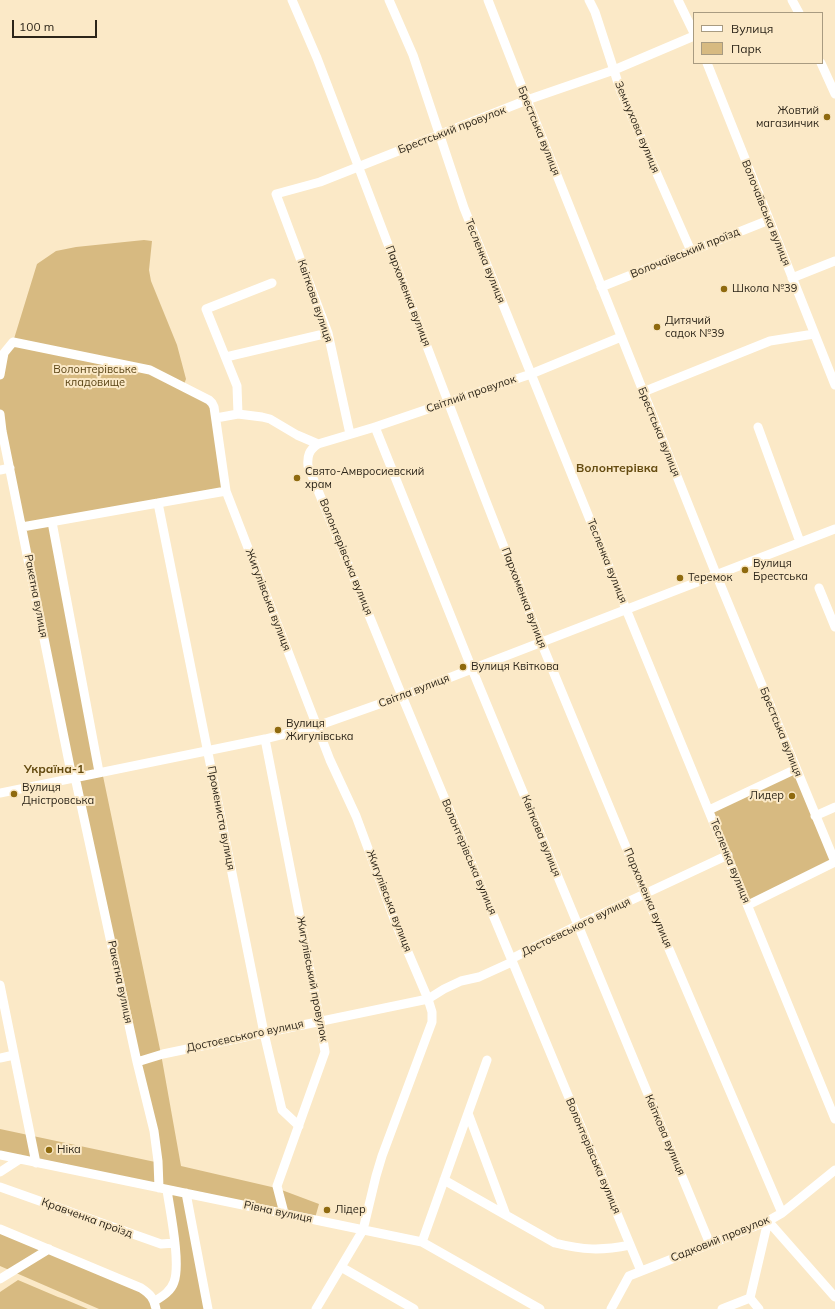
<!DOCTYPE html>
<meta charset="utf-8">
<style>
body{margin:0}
#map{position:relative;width:835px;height:1309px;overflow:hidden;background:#fbe9c7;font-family:Mulish,sans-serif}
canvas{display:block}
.legend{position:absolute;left:693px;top:12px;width:130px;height:52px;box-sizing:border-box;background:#fbe9c7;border:1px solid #a89b81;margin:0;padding:5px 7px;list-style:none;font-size:12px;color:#2c2519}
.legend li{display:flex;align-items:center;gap:8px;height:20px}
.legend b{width:20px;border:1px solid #a89b81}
.scale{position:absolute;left:12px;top:20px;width:85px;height:18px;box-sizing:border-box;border:2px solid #2c2519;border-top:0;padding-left:5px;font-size:12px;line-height:14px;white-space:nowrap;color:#2c2519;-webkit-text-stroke:3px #fbe9c7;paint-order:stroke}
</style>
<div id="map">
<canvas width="835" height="1309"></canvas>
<ul class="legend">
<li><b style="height:5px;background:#fff"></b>Вулиця</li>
<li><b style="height:11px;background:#d7ba81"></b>Парк</li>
</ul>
<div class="scale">100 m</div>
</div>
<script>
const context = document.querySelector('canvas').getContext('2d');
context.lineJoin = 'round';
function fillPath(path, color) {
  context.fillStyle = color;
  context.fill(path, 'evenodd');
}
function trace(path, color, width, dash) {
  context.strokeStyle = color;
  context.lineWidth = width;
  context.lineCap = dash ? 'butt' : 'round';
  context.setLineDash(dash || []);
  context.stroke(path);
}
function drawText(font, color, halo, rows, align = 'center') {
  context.font = font + ' Mulish,sans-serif';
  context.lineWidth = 4;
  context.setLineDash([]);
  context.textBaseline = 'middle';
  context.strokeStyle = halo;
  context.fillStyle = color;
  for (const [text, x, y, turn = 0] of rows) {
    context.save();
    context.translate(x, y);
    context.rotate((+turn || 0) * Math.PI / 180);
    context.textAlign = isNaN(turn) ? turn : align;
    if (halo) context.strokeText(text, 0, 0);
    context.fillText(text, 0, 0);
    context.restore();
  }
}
fillPath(new Path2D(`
 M144 240 152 241 149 270 151 281 177 345 186 379 183 387 209 400 226 491 50 522 161 1054 181 1166 276 1188 282 1211 184 1192 206 1309H99L0 1266V1232L139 1290 154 1303 176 1282 169 1189 0 1154V1129L160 1163 74 775 0 414V375L13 342 37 264 56 251 76 247Z
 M795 771 833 862 748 903 711 811Z
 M279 1189 319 1204 315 1218 285 1212Z
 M18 1280 58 1297 64 1299 88 1309H0V1292Z`), '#d7ba81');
trace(new Path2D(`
 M292 0 317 58 484 496 541 642 645 893 782 1213
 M389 0 413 55 464 208 626 609 835 1119
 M488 0 527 100 716 574 835 862
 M589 0 595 12 621 92 691 251
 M678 0 694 33
 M792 0 799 13
 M707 63 835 385
 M821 63 835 94
 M792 278 835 261
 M601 287 769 220
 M621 337 531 374 375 427 318 444C309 450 307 456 308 466L402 696 641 1271
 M226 357 328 333
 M0 375 4 353 13 342 150 370 209 400 212 403 214 407 226 491 330 760 356 816 396 924 428 999 432 1012V1022L382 1156 376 1176 363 1230 316 1309
 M643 392 770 341 814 334
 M0 414 2 431 72 777
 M238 414 237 386 206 309 272 283
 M216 418 238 414 262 417 270 419 297 435 318 444
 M375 427 472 669 710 1244
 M758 427 800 542
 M350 434 328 333 276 194 320 182 527 100 614 70 694 36
 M0 470 10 468
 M158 503 264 1033 282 1110 299 1126
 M52 522 99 772
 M22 527 226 491
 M819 588 835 627
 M265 739 320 1021 325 1052 277 1186 284 1213
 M75 777 137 1062 154 1131 158 1161 159 1188
 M0 793 265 739 317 726 402 696 835 529
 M709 810 796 769
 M815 816 835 807
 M748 905 835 862
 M511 959 578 925 728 855
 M0 985 36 1163
 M0 1058 14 1055
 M137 1062 163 1054 428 999 444 989 461 981 479 977 512 962
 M468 1113 506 1215
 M0 1155 422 1242 540 1309
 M0 1172 20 1159
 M444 1180 555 1243C583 1250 601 1251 630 1245
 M0 1187 161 1244 175 1243
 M186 1193 208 1309
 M768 1221 835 1297
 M0 1229 141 1288C150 1294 154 1298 156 1309
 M422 1242 487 1060
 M341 1267 414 1309
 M0 1279 49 1249
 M750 1298 768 1221
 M750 1298 759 1309
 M155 1301C163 1296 171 1291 174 1282 181 1263 170 1211 167 1190
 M611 1309 629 1276 768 1221 782 1213 835 1170
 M722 1309 750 1298`), '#fff', 9);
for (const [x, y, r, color] of [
 [827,117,4,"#8f6a0f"],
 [724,289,4,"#8f6a0f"],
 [657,327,4,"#8f6a0f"],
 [297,478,4,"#8f6a0f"],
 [745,570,4,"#8f6a0f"],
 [680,578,4,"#8f6a0f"],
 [463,667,4,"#8f6a0f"],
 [278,730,4,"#8f6a0f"],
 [14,794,4,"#8f6a0f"],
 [792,796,4,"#8f6a0f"],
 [49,1150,4,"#8f6a0f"],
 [327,1210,4,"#8f6a0f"]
]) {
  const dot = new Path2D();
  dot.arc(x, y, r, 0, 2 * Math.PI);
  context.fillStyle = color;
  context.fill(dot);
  trace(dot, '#fbe9c7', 1.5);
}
drawText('11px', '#2c2519', '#fbe9c7', [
 ["Жовтий",819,111,"right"],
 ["магазинчик",819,124,"right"],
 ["Школа №39",732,289],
 ["Дитячий",665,321],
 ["садок №39",665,334],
 ["Свято-Амвросиевский",305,472],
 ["храм",305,485],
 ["Вулиця",753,564],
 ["Брестська",753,577],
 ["Теремок",688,578],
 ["Вулиця Квіткова",471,667],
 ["Вулиця",286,724],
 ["Жигулівська",286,737],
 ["Вулиця",22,788],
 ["Дністровська",22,801],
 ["Лидер",784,796,"right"],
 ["Ніка",57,1150],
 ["Лідер",335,1210]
], 'left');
drawText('11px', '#2c2519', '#fbe9c7', [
 ["Земнухова вулиця",637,127,67],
 ["Брестський провулок",452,130,-21],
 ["Брестська вулиця",539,131,68],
 ["Волочаївська вулиця",766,213,68],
 ["Волочаївський проїзд",685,253,-22],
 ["Тесленка вулиця",485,261,68],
 ["Пархоменка вулиця",408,296,69],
 ["Квіткова вулиця",315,301,71],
 ["Світлий провулок",471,394,-19],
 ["Брестська вулиця",659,432,68],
 ["Волонтерівська вулиця",346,557,68],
 ["Тесленка вулиця",607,561,68],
 ["Ракетна вулиця",36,596,79],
 ["Пархоменка вулиця",524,598,69],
 ["Жигулівська вулиця",268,600,69],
 ["Світла вулиця",414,691,-21],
 ["Брестська вулиця",781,732,68],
 ["Промениста вулиця",221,818,79],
 ["Квіткова вулиця",541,836,68],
 ["Волонтерівська вулиця",469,857,67],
 ["Тесленка вулиця",730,861,68],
 ["Пархоменка вулиця",648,898,67],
 ["Жигулівська вулиця",389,901,69],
 ["Достоєвського вулиця",576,927,-26],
 ["Жигулівський провулок",312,979,79],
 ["Ракетна вулиця",120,982,78],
 ["Достоєвського вулиця",245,1036,-12],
 ["Квіткова вулиця",665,1135,67],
 ["Волонтерівська вулиця",593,1156,67],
 ["Рівна вулиця",278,1212,12],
 ["Кравченка проїзд",87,1218,20],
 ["Садковий провулок",720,1239,-22]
]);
drawText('11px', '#594314', '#fbe9c7', [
 ["Волонтерівське",95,370],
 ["кладовище",95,383]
]);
drawText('bold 12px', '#654c11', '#fbe9c7', [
 ["Волонтерівка",617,468],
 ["Україна-1",54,769]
]);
</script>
